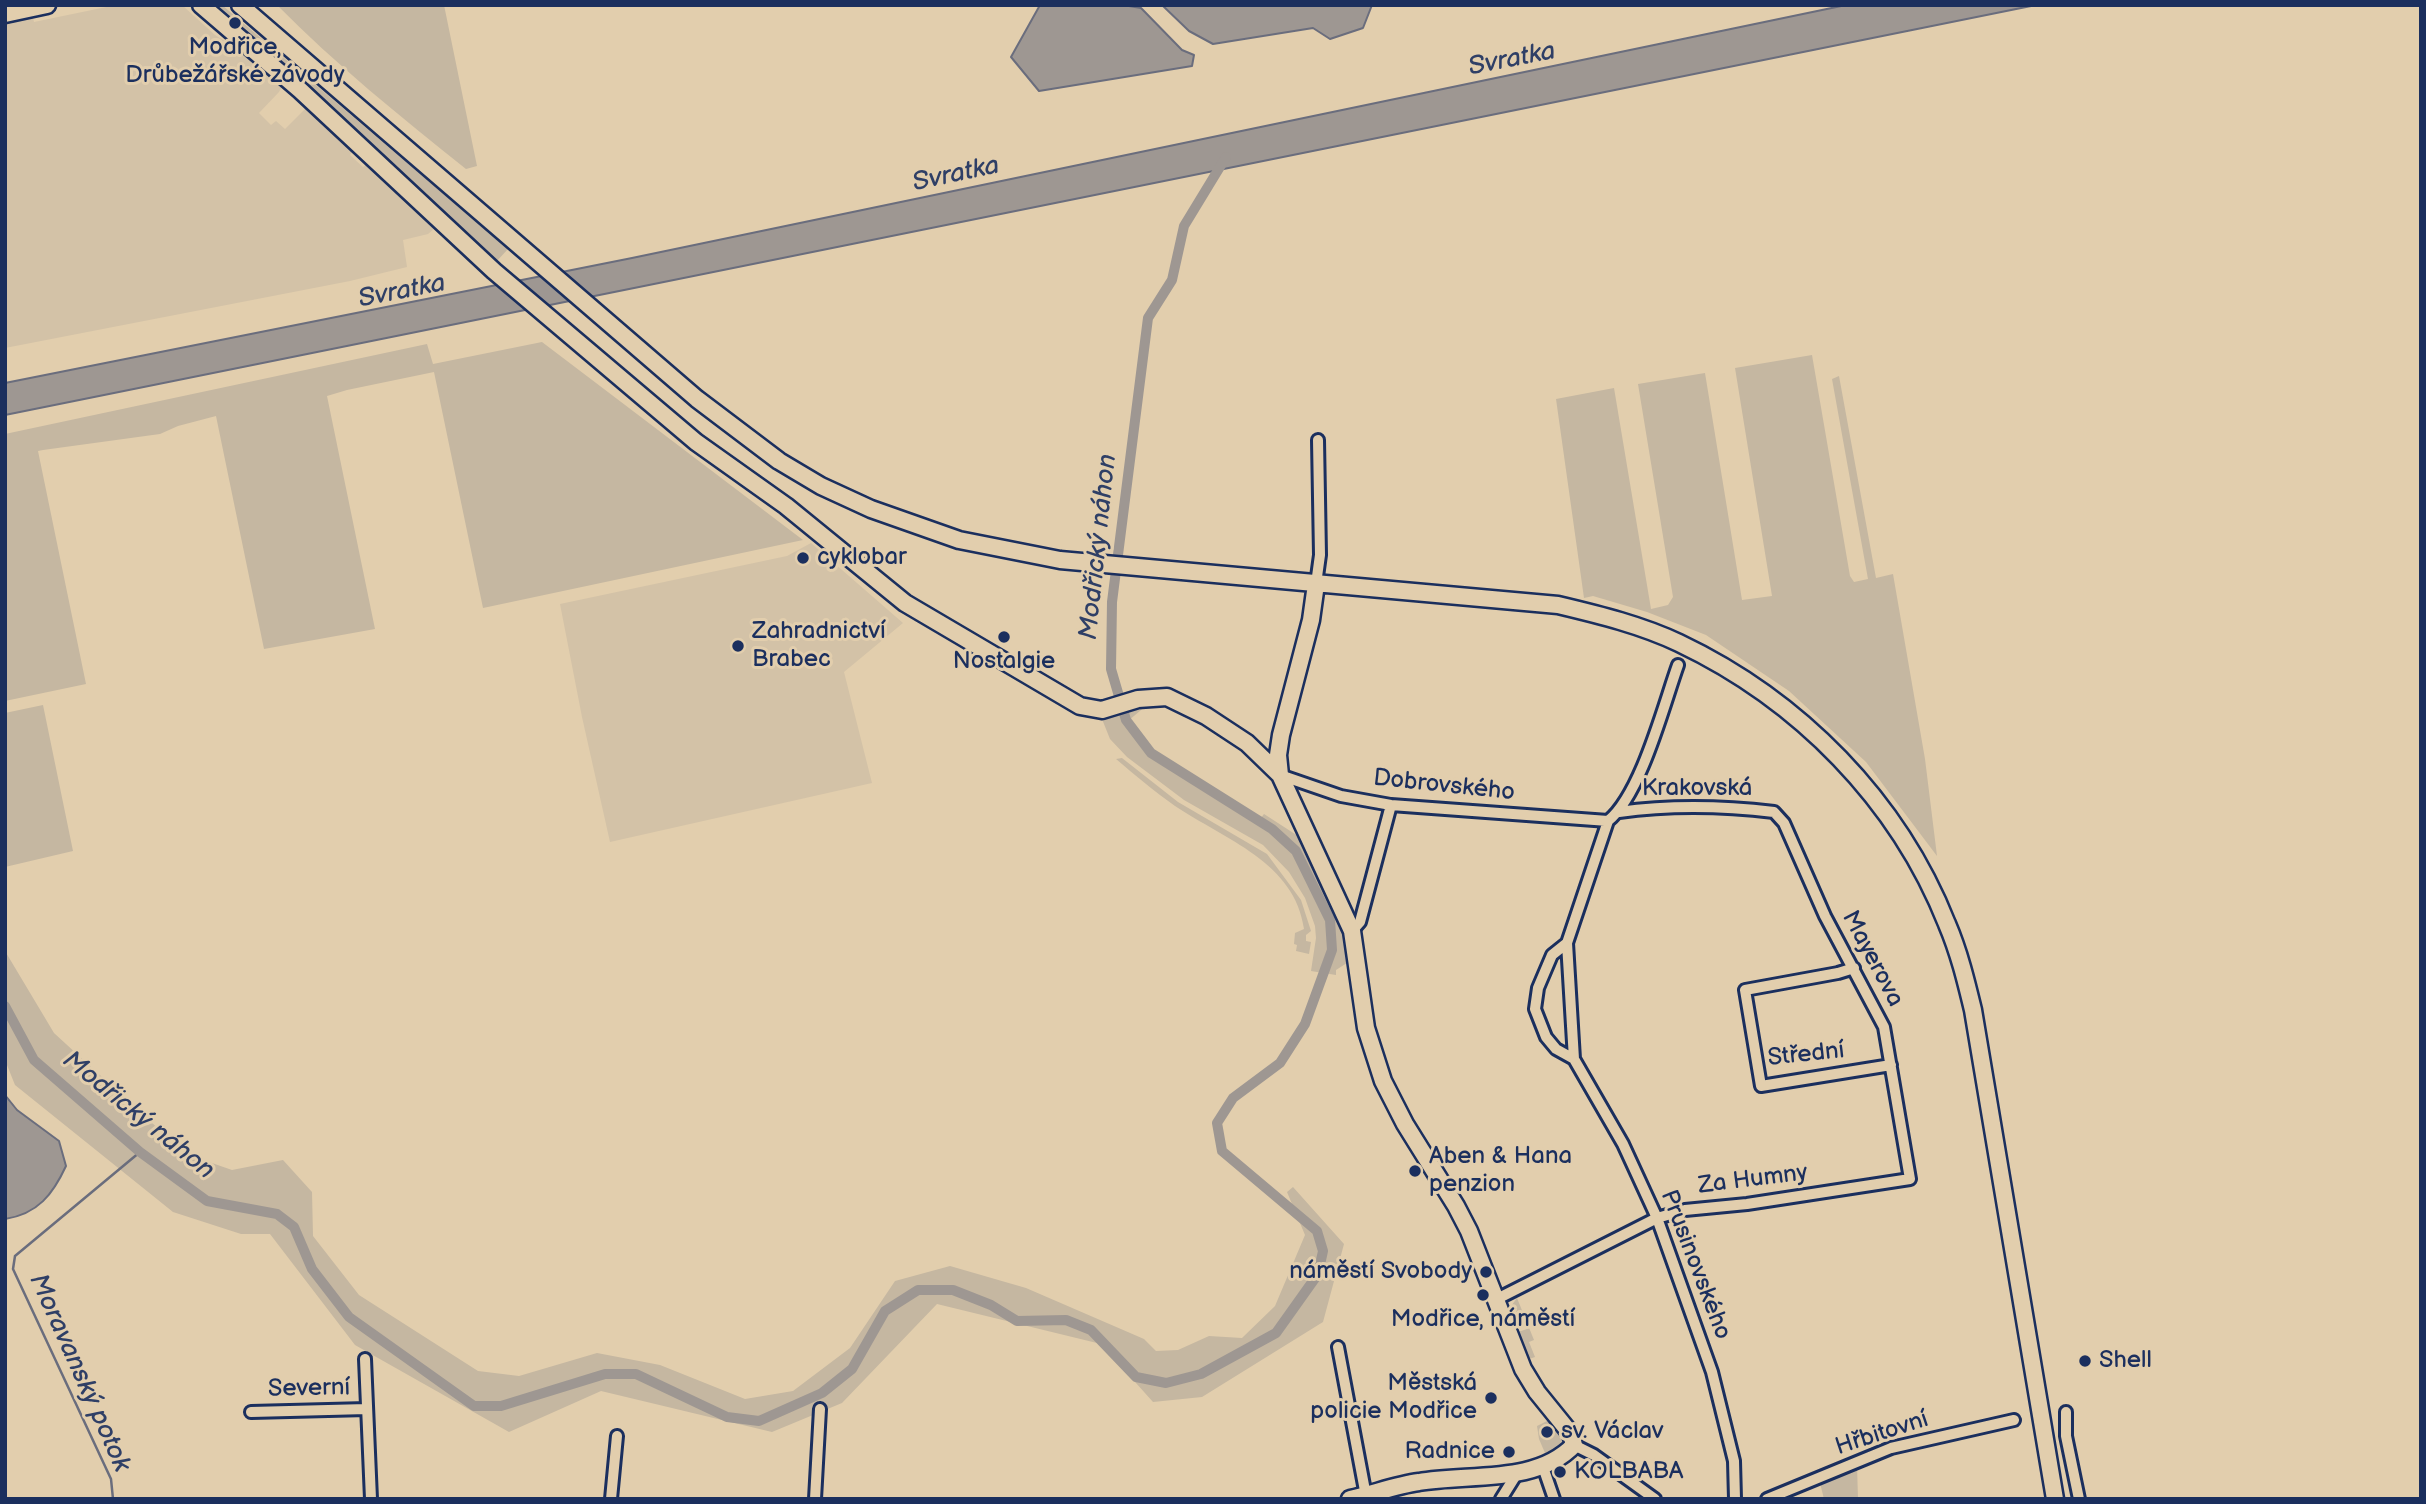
<!DOCTYPE html>
<meta charset="utf-8">
<style>
body{margin:0}
#map{position:relative;width:2426px;height:1504px;overflow:hidden;background:#e2cead;font-family:"Balsamiq Sans",sans-serif}
canvas{display:block}
.frame{position:absolute;inset:0;border:7px solid #1b2f5e;pointer-events:none}
</style>
<div id="map">
<canvas width="2426" height="1504"></canvas>
<div class="frame"></div>
</div>
<script>
const context = document.querySelector('canvas').getContext('2d');
context.lineJoin = 'round';
function fillPath(path, color) {
  context.fillStyle = color;
  context.fill(path, 'evenodd');
}
function trace(path, color, width, dash) {
  context.strokeStyle = color;
  context.lineWidth = width;
  context.lineCap = dash ? 'butt' : 'round';
  context.setLineDash(dash || []);
  context.stroke(path);
}
function drawText(font, color, halo, rows, align = 'center') {
  context.font = font + ' "Balsamiq Sans",sans-serif';
  context.lineWidth = 6;
  context.setLineDash([]);
  context.textBaseline = 'middle';
  context.strokeStyle = halo;
  context.fillStyle = color;
  for (const [text, x, y, turn = 0] of rows) {
    context.save();
    context.translate(x, y);
    context.rotate((+turn || 0) * Math.PI / 180);
    context.textAlign = isNaN(turn) ? turn : align;
    if (halo) context.strokeText(text, 0, 0);
    context.fillText(text, 0, 0);
    context.restore();
  }
}
fillPath(new Path2D(`
 M5 5H30L34 22 116 5H182L215 35 225 41 230 36 280 76 282 86 279 92 259 113 271 125 276 121 285 129 309 105 354 149 350 155 363 167 369 163 435 228 428 234 403 240 407 267 350 281 5 348Z
 M811 543 903 623 844 672 872 783 610 842 582 717 560 604 787 556Z`), '#d3c2a7');
fillPath(new Path2D(`
 M216 5H222L508 249 496 262 308 85Z
 M277 5H444L477 166 466 169C401 117 335 64 277 5Z
 M542 342 803 540 483 608 434 372 347 390 327 396 375 629 264 649 216 416 178 426 160 434 43 450 38 451 86 684 5 701V434L427 344 433 364Z
 M1812 355 1850 576 1854 582 1868 579 1832 379 1839 376 1876 578 1893 574 1925 759 1937 856 1866 762 1789 691 1706 635 1647 612 1593 596 1584 598 1556 399 1614 388 1651 609 1668 605 1673 597 1638 384 1705 373 1742 600 1772 596 1735 368Z
 M43 705 73 851 5 867V713Z
 M1147 705 1128 721 1152 752 1260 819 1264 814 1298 836 1309 849 1342 917 1350 961 1336 970V975L1311 971 1316 938 1315 926 1305 898 1289 872 1263 845 1184 800 1127 757 1110 739 1102 719 1107 714Z
 M1122 758 1178 802 1267 854 1301 900 1311 931 1306 935V941L1311 942 1309 954 1296 951 1297 945 1294 944 1295 933 1304 929C1295 862 1224 839 1175 806 1155 792 1135 775 1116 759Z
 M5 951 54 1033 186 1154 232 1170 283 1160 312 1192 313 1236 359 1295 478 1371 519 1376 597 1353 660 1365 745 1399 793 1391 850 1348 895 1281 950 1266 1026 1288 1144 1339 1156 1351 1178 1350 1209 1336 1242 1338 1275 1306 1305 1235 1287 1192 1293 1187 1344 1244 1323 1322 1202 1397 1153 1402 1101 1344 937 1304 842 1403 772 1432 601 1391 509 1432 355 1345 270 1234H241L173 1212 15 1085 5 1060Z
 M1517 1298 1534 1340 1529 1342 1535 1357 1529 1359 1518 1332 1527 1329 1523 1321 1515 1324 1509 1309Z
 M1551 1419 1566 1440 1563 1447 1545 1453 1539 1439 1537 1426Z
 M1857 1465 1858 1499H1824L1820 1483Z`), '#c5b7a1');
const water = new Path2D(`
 M1040 5H1123L1141 8 1182 50 1194 55 1192 66 1039 91 1011 57Z
 M1162 5H1372L1363 28 1330 39 1313 28 1213 44 1189 31Z
 M1846 5H2036L5 415V383L632 258Z
 M5 1095 17 1110 59 1141 66 1166C53 1194 38 1214 5 1219Z`);
fillPath(water, '#9e9792');
trace(water, '#6a6d7d', 2);
trace(new Path2D(`
 M113 1499 111 1479 13 1269 15 1256 140 1152`), '#6a6d7d', 2.5);
trace(new Path2D(`
 M5 1006 34 1060 140 1152 207 1201 277 1214 294 1227 312 1269 349 1317 474 1406H501L605 1374H636L727 1417 759 1421 822 1393 852 1369 885 1311 918 1290H953L991 1305 1017 1321 1066 1320 1091 1330 1136 1377 1166 1383 1201 1374 1276 1333 1318 1274 1323 1251 1317 1231 1222 1151 1217 1123 1233 1098 1280 1063 1305 1024 1332 950 1330 920 1296 851 1272 829 1151 753 1126 720 1111 669 1112 602 1148 318 1172 280 1184 226 1226 157`), '#9e9792', 10);
const street = new Path2D(`
 M1316 584 1320 555 1318 440
 M1678 665C1663 707 1641 794 1608 821L1567 943 1574 1059 1623 1144 1657 1218 1712 1372 1734 1461 1735 1499
 M1280 775 1341 796 1391 805 1608 821
 M1352 931 1360 922 1391 805
 M1567 943 1552 955 1538 988 1535 1009 1546 1037 1556 1049 1574 1059
 M1854 968 1838 973 1745 990 1761 1086 1891 1065
 M1495 1300 1657 1218 1685 1210 1747 1204 1910 1179 1884 1027 1825 916 1784 823 1774 812C1724 806 1669 805 1619 812
 M1338 1347 1366 1496
 M365 1359 371 1499
 M251 1412 367 1409
 M2066 1412V1436L2079 1499
 M1574 1445 1594 1455 1655 1499
 M1542 1464 1554 1499
 M611 1499 617 1436
 M815 1499 820 1409
 M1501 1499 1516 1475
 M1767 1499 1891 1448 2014 1420`);
const secondary = new Path2D(`
 M201 5 300 90 494 271 696 442 786 506 905 603 1080 706 1102 710 1138 699 1167 697 1206 716 1247 743 1280 775
 M240 5 697 399 779 461 821 486 871 509 959 540 1060 560 1558 605C1600 615 1641 625 1679 643 1799 700 1898 800 1947 924 1959 952 1966 981 1973 1010L2055 1499
 M5 14 47 5
 M1316 584 1311 620 1281 735 1278 755 1280 775 1352 931 1366 1028 1383 1081 1405 1124 1456 1206 1469 1231 1523 1369 1537 1392 1571 1434 1574 1445C1536 1485 1468 1473 1419 1482 1396 1485 1373 1494 1350 1499`);
trace(street, '#1b2f5e', 16);
trace(secondary, '#1b2f5e', 21);
trace(street, '#e2cead', 10);
trace(secondary, '#e2cead', 16);
for (const [x, y, r, color] of [
 [235,23,7,"#1b2f5e"],
 [803,558,7,"#1b2f5e"],
 [1004,637,7,"#1b2f5e"],
 [738,646,7,"#1b2f5e"],
 [1415,1171,7,"#1b2f5e"],
 [1486,1272,7,"#1b2f5e"],
 [1483,1295,7,"#1b2f5e"],
 [2085,1361,7,"#1b2f5e"],
 [1491,1398,7,"#1b2f5e"],
 [1547,1432,7,"#1b2f5e"],
 [1509,1452,7,"#1b2f5e"],
 [1560,1472,7,"#1b2f5e"]
]) {
  const dot = new Path2D();
  dot.arc(x, y, r, 0, 2 * Math.PI);
  context.fillStyle = color;
  context.fill(dot);
  trace(dot, '#e2cead', 2.5);
}
drawText('24px', '#1b2f5e', '#e2cead', [
 ["Modřice,",235,48,"center"],
 ["Drůbežářské závody",235,76,"center"],
 ["cyklobar",817,558],
 ["Zahradnictví",752,632],
 ["Brabec",752,660],
 ["Nostalgie",1004,662,"center"],
 ["Aben & Hana",1429,1157],
 ["penzion",1429,1185],
 ["náměstí Svobody",1472,1272,"right"],
 ["Modřice, náměstí",1483,1320,"center"],
 ["Shell",2099,1361],
 ["Městská",1477,1384,"right"],
 ["policie Modřice",1477,1412,"right"],
 ["sv. Václav",1561,1432],
 ["Radnice",1495,1452,"right"],
 ["KOLBABA",1574,1472]
], 'left');
drawText('24px', '#1b2f5e', '#e2cead', [
 ["Dobrovského",1444,786,6],
 ["Krakovská",1697,789],
 ["Mayerova",1872,959,62],
 ["Střední",1806,1055,-6],
 ["Za Humny",1753,1180,-7],
 ["Prusinovského",1695,1265,69],
 ["Severní",309,1389,-1],
 ["Hřbitovní",1882,1434,-18]
]);
drawText('italic 26px', '#2f3f66', '#e2cead', [
 ["Svratka",1512,60,-11],
 ["Svratka",956,175,-12],
 ["Svratka",402,292,-11],
 ["Modřický náhon",1099,547,-84],
 ["Modřický náhon",138,1116,39],
 ["Moravanský potok",79,1373,66]
]);
</script>
